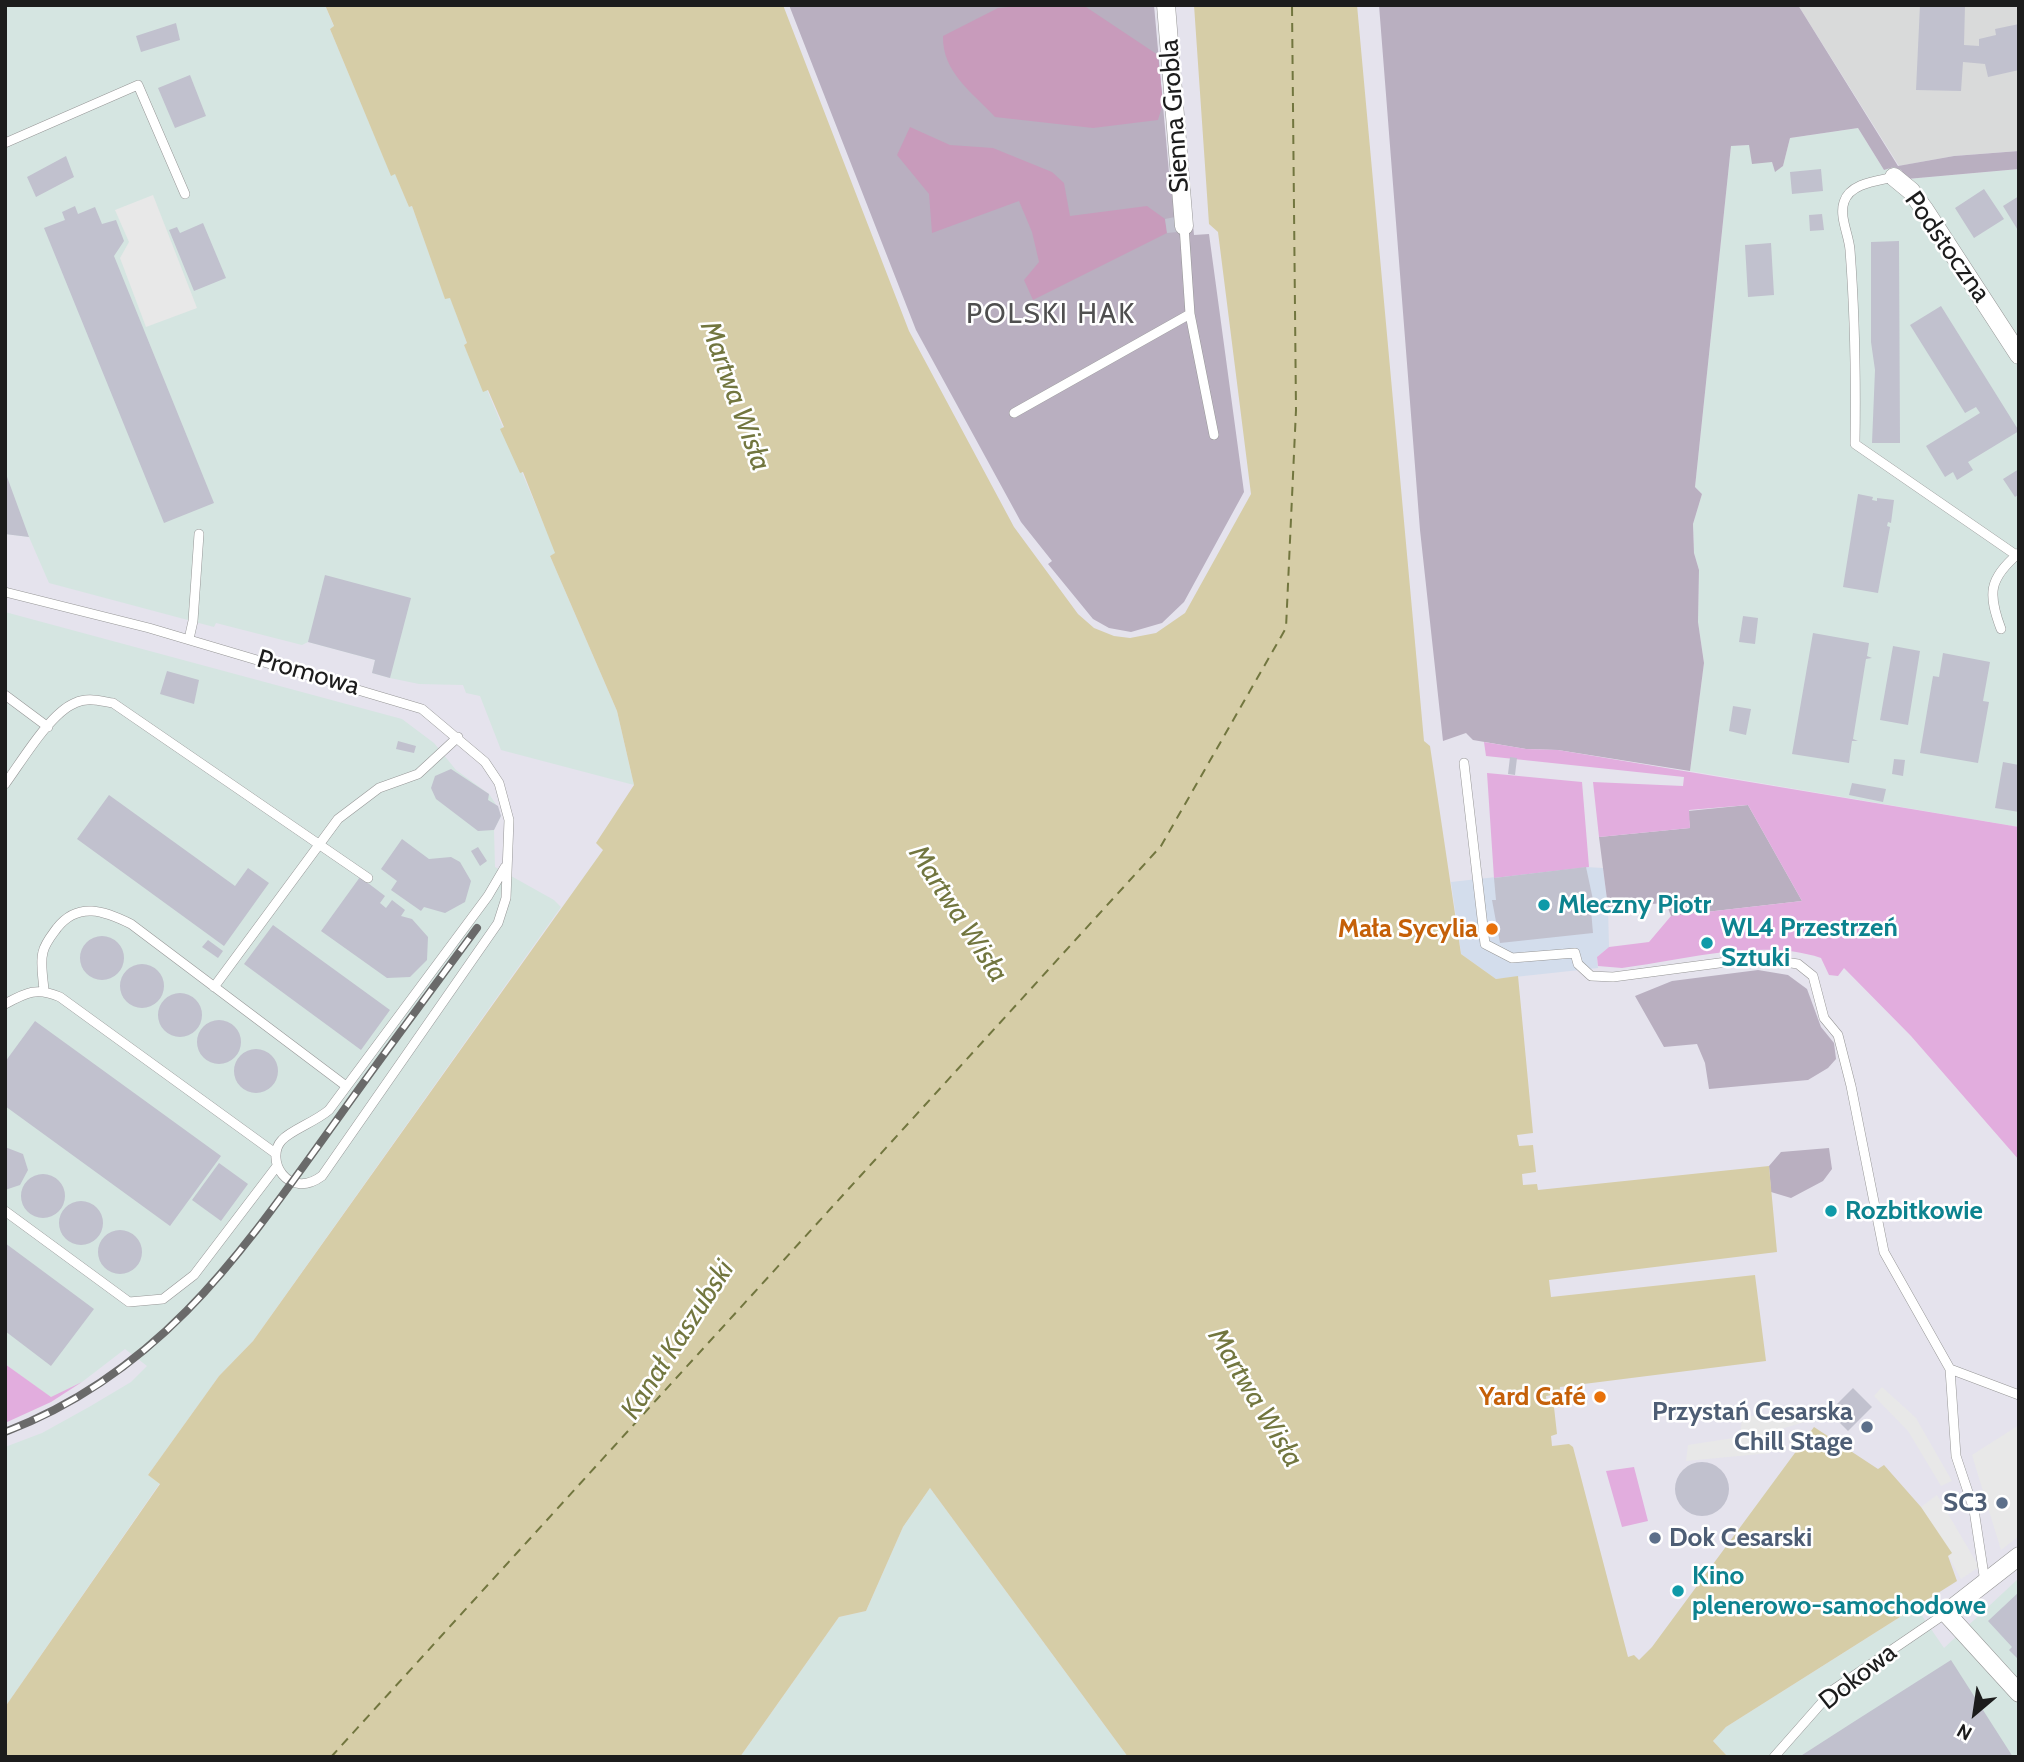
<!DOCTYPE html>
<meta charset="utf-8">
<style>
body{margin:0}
#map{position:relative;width:2024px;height:1762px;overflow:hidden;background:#e5e3ed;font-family:Cabin,sans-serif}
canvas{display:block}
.frame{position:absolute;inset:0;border:7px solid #1c1c1c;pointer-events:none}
.north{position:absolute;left:1940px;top:1678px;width:70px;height:70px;-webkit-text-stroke:5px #fff;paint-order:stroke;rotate:209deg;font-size:19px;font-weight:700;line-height:28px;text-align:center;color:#1c1c1c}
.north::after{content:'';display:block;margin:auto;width:24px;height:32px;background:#1c1c1c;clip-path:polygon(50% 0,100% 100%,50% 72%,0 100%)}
</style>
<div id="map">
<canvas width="2024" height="1762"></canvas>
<div class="frame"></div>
<div class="north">N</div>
</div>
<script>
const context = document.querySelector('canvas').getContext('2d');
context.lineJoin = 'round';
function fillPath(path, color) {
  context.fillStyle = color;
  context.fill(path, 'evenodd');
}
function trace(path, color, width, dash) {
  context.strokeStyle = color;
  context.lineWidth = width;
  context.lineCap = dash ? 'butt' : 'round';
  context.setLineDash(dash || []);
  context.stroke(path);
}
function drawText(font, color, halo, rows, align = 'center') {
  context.font = font + ' Cabin,sans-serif';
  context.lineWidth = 5;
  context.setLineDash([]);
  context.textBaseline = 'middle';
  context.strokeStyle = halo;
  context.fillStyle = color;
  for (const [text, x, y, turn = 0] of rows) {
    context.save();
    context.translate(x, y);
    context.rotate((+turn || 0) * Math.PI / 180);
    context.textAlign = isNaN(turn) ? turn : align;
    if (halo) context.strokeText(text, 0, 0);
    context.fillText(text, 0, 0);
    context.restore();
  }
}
fillPath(new Path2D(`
 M1798 5H2019V151L1954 156 1899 166Z`), '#d9dada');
fillPath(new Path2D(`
 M1586 867 1603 868 1608 907 1609 947 1597 957 1598 968 1496 979 1461 954 1451 882Z`), '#d3ddec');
fillPath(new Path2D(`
 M5 5H325L334 27 330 29 391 175 395 173 409 207 412 206 445 298 450 297 467 343 464 345 484 391 487 390 556 553 550 556 617 711 634 785 501 750 480 696 466 693 463 685 419 684 390 678 372 673 375 660 308 642 302 645 216 623 214 627 49 583 29 537 5 534Z
 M1858 128 1884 170 1894 167 1901 170 1907 179 2019 169V827L1690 771 1704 663 1698 622 1699 570 1694 553 1693 524 1702 494 1695 487 1731 146 1750 145 1772 162 1775 171 1783 166 1790 138Z
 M5 612 402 719 434 743 456 770 489 794 497 806 501 816 494 830 495 867 554 900 561 907 253 1341 219 1376 148 1475 160 1483 5 1707V1447L42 1433 89 1407 131 1382 147 1366 125 1349 82 1382 51 1398 5 1364Z
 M930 1488 1128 1757H740L839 1617 866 1611 903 1527Z
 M2019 1578V1757H1728L1713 1741 1726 1727 1916 1607 1944 1648Z`), '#d5e5e1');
fillPath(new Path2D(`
 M789 5H1154L1169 173 1178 226 1193 225 1194 235 1209 234 1244 492 1184 602 1162 623 1131 632 1109 628 1093 619 1048 564 1052 561 1021 522 916 330Z
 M1379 5H1798L1898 166 1954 156 2019 151V169L1907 179 1901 170 1894 167 1884 170 1858 128 1790 138 1783 166 1775 172 1772 162 1752 164 1749 145 1731 146 1695 487 1702 494 1693 524 1694 553 1699 570 1698 622 1704 663 1690 771 1558 750 1526 749 1473 740 1466 733 1443 741 1420 530Z
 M1748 805 1802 901 1671 916 1666 903 1608 907 1599 837 1690 828 1688 811Z
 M1758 970 1788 975 1807 989 1821 1027 1834 1043 1836 1059 1828 1068 1808 1080 1709 1089 1705 1063 1697 1044 1664 1047 1635 996 1672 981Z
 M1829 1148 1832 1169 1823 1181 1791 1198 1771 1192 1769 1166 1781 1152Z`), '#b9afc0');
fillPath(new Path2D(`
 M1484 742 1526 749 1558 750 2019 827V1160L1911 1036 1844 968 1838 976 1829 975 1821 958C1761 938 1684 960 1622 968L1598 966 1597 957 1609 947 1649 942 1671 916 1802 901 1748 805 1689 810 1690 828 1599 837 1593 782 1683 786 1684 777 1486 756Z
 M1487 773 1582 782 1589 867 1494 878Z
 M5 1364 51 1397 82 1382 51 1402 5 1423Z
 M1634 1467 1648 1521 1622 1527 1606 1471Z`), '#e2adde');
fillPath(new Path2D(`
 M1030 5H1083L1158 55 1163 103 1158 120 1093 128 995 117C972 92 942 72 943 36L998 8Z
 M910 127 950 145 993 148 1052 172 1064 183 1070 216 1147 206 1165 219 1167 233 1033 300 1024 280 1039 262 1032 232 1019 201 932 233 929 194 897 155Z`), '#c89bbb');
fillPath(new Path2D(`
 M153 195 197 308 146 327 120 258 129 242 115 210Z
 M1882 1387 1916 1418 1952 1481 1941 1486 1908 1431 1874 1396Z
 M1835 1403 1822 1417 1767 1433 1770 1453 1686 1461 1688 1445 1740 1437 1742 1418Z
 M2019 1425V1536L2001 1550 1972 1455Z
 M1937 1495 1979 1567 1961 1579 1948 1555 1951 1553 1921 1507Z`), '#e8e8e8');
fillPath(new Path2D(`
 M325 5H783L909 331 1014 527 1078 614 1094 628 1114 636 1130 638 1156 633 1185 613 1251 494 1218 232 1209 224 1194 5H1357L1424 741 1430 746 1461 954 1496 979 1518 976 1533 1133 1517 1135 1519 1146 1533 1145 1536 1172 1522 1174 1523 1185 1537 1184 1538 1190 1769 1166 1777 1252 1549 1280 1551 1297 1755 1275 1766 1361 1560 1387 1559 1394 1546 1396 1547 1407H1554L1557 1434 1551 1436 1552 1446 1569 1444 1573 1447 1628 1657 1634 1655 1639 1660 1652 1647 1814 1427 1878 1469 1884 1465 1921 1507 1952 1553 1948 1556 1957 1581 1726 1727 1713 1741 1728 1757H1128L930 1488 903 1527 866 1611 839 1617 740 1757H5V1707L160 1484 148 1475 219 1376 253 1341 603 850 596 843 634 785 617 711 550 556 555 553 523 472 520 473 500 429 504 427 488 390 483 392 464 345 467 343 450 298 445 299 412 206 409 207 395 174 391 176 330 29 334 26Z`), '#d6cda7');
trace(new Path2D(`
 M331 1757 1161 846 1286 628 1296 410 1292 5`), '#72763f', 2, [9, 7]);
fillPath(new Path2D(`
 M1920 5H1965L1964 45 1979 46V39L1996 35 1995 29 2019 24V70L1988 77 1985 64 1963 62 1961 91 1916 90Z
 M176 23 180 40 141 52 136 36Z
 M190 75 206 116 175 128 158 88Z
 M66 156 74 177 36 197 27 177Z
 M1821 169 1823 191 1792 194 1790 172Z
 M1984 189 2004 219 1974 238 1955 208Z
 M2019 196V232L2003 206Z
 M75 206 78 214 95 207 102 224 116 220 124 241 114 256 214 503 164 523 44 228 65 220 62 212Z
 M1822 214 1824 230 1810 231 1809 215Z
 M1175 217 1177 232 1167 233 1165 219Z
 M203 223 226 278 194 291 169 230 177 227 180 233Z
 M1899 241 1900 443H1872L1875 370 1871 342V242Z
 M1771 243 1774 295 1748 297 1745 245Z
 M1941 306 2019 431 1968 462 1973 470 1957 480 1953 472 1945 477 1926 446 1980 413 1976 407 1965 413 1910 325Z
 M2019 469V494L2015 497 2003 479Z
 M5 474H6L29 537 5 534Z
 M1858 494 1873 497 1872 500 1877 501V498L1894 500 1891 523 1888 522 1887 526 1890 527 1878 593 1843 587Z
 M325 575 411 598 390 678 372 673 375 660 308 642Z
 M1743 616 1758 618 1755 644 1739 642Z
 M1813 633 1869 643 1867 656 1872 658 1866 659 1853 739 1858 741H1852L1849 763 1792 754Z
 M1893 646 1920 651 1908 725 1880 720Z
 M1943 653 1990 662 1983 701 1989 702 1978 763 1920 753 1933 676 1939 677Z
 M167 671 199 680 194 704 160 694Z
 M1733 706 1751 709 1746 735 1729 731Z
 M398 741 416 746 414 753 396 749Z
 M1510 757 1517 758 1515 775 1508 774Z
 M1894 759 1905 760 1903 776 1892 774Z
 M2003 762 2019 765V812L1995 808Z
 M451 769 489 794 488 800 498 806 501 816 494 830 478 831 436 799 431 788 435 776Z
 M1852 783 1886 789 1883 802 1849 795Z
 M109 795 235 886 248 868 269 883 224 946 77 839Z
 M402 839 429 859 451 857 460 862 471 881 465 902 445 913 424 907 421 911 391 890 397 881 381 869Z
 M478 847 487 861 480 866 471 851Z
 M1586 867 1595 909 1591 910 1593 933 1500 943 1492 900H1496L1494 878Z
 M360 877 385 896 380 903 386 908 392 900 405 910 401 916 412 919 428 937 427 960 410 977 387 978 321 931Z
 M273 925 390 1010 361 1050 244 964Z
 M80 958a22 22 0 1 1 44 0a22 22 0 1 1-44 0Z
 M208 940 223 951 218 958 202 947Z
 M120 986a22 22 0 1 1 44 0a22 22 0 1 1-44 0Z
 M158 1015a22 22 0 1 1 44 0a22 22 0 1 1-44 0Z
 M197 1042a22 22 0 1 1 44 0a22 22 0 1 1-44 0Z
 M35 1021 221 1156 170 1226 5 1106V1062Z
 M234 1071a22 22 0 1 1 44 0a22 22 0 1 1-44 0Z
 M5 1147 23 1154 28 1170 20 1185 5 1190Z
 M219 1163 248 1184 221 1221 192 1200Z
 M21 1196a22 22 0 1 1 44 0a22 22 0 1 1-44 0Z
 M59 1223a22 22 0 1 1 44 0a22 22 0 1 1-44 0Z
 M98 1252a22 22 0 1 1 44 0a22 22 0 1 1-44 0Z
 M5 1243 94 1309 51 1366 5 1331Z
 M1853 1388 1872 1407 1848 1431 1829 1412Z
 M1675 1489a27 27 0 1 1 54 0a27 27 0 1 1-54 0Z
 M2019 1592V1660L2009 1650 2012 1647 1988 1621Z
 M1951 1660 2013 1757H1799L1855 1721Z`), '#c1c1ce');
const service = new Path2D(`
 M5 143 138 85 185 194
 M1894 177C1877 181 1850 183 1844 202 1839 217 1849 235 1850 250 1855 315 1856 379 1855 444L2016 555
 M1184 226 1190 314 1214 435
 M1014 413 1190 314
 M5 592 149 628 422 709 485 762 499 783 509 820 506 898 498 923 322 1176C288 1201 264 1159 282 1140 291 1130 315 1122 329 1110L488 896 505 867
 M2001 629C1988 594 1988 579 2019 553
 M189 639 193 621 199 534
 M5 695 48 727
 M1464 763 1485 944 1512 958 1575 953 1578 964 1591 976 1613 977 1757 958 1798 964 1813 976 1824 1018 1838 1035 1851 1086 1884 1252 1950 1369 1956 1456 1974 1510 1985 1582
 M5 784C22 761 50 713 75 703 87 697 100 701 113 703L368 878
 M214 987 338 819 379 788 418 774 458 737
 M44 990C43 978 40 963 43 952 45 943 52 935 57 928 78 901 105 911 131 924L346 1086
 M5 1004C27 992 37 987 60 997L275 1153
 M5 1211 129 1302 163 1299 194 1275 277 1166
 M1950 1369 2019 1395
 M1774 1757 1833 1690 1946 1613`);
const minor = new Path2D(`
 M1166 5 1184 226
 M1894 177 1911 191 1924 209 2019 355
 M2019 1556 1946 1613 2019 1693`);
trace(service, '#969696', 10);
trace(minor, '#969696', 19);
trace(service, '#fff', 9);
trace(minor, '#fff', 18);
const rail = new Path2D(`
 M5 1432C162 1372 242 1252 336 1121 382 1056 430 992 477 928`);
trace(rail, '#6a6a6a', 8);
trace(rail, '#fff', 5, [16]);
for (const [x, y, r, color] of [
 [1544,905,7,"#0f9aa8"],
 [1492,929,7,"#e8710a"],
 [1707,943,7,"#0f9aa8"],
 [1831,1211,7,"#0f9aa8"],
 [1600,1397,7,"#e8710a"],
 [1867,1427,7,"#5c6f8a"],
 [2002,1503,7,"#5c6f8a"],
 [1655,1538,7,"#5c6f8a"],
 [1678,1591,7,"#0f9aa8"]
]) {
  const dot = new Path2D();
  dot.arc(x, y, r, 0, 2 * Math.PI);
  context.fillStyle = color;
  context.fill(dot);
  trace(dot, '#fff', 2.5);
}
drawText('26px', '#1c1c1c', '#fff', [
 ["Sienna Grobla",1175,116,-94],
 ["Podstoczna",1947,247,55],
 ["Promowa",308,673,16],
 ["Dokowa",1858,1677,-38]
]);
drawText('bold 26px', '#0d838f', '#fff', [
 ["Mleczny Piotr",1558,905],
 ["WL4 Przestrzeń",1721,928],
 ["Sztuki",1721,958],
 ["Rozbitkowie",1845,1211],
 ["Kino",1692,1576],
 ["plenerowo-samochodowe",1692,1606]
], 'left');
drawText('bold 26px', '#c56008', '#fff', [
 ["Mała Sycylia",1478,929],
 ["Yard Café",1586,1397]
], 'right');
drawText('bold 26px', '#4e5e75', '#fff', [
 ["Przystań Cesarska",1853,1412],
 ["Chill Stage",1853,1442],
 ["SC3",1988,1503],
 ["Dok Cesarski",1669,1538,"left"]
], 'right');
context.letterSpacing = '2px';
drawText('28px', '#4f4f4f', '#fff', [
 ["POLSKI HAK",1051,315]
]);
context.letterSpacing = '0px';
drawText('italic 28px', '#72763f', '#fff', [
 ["Martwa Wisła",735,396,70],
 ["Martwa Wisła",958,914,57],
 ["Kanał Kaszubski",678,1340,-57],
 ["Martwa Wisła",1255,1398,59]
]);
</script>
